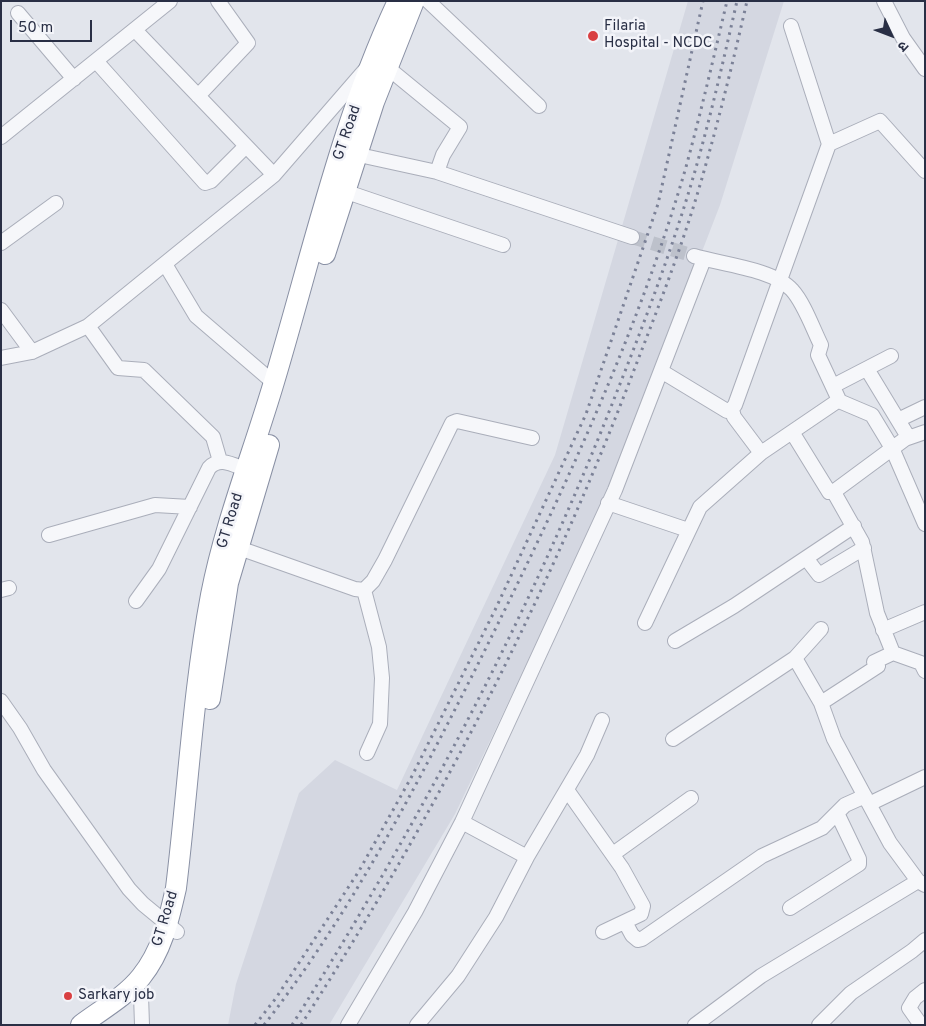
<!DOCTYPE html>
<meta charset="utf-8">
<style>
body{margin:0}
#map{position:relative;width:926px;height:1026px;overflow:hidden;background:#e2e5ec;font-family:Overpass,"Noto Sans Devanagari",sans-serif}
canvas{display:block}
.frame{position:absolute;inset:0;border:2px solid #292f45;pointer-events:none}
.north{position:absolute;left:866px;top:10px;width:50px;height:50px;-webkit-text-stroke:4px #f3f4f9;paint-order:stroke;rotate:133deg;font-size:14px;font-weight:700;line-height:20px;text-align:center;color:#292f45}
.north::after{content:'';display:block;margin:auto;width:18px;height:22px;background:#292f45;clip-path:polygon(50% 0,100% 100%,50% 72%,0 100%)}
.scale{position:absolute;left:10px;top:20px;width:82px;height:22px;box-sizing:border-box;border:2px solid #292f45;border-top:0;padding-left:6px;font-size:15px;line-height:18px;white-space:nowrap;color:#292f45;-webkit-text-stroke:4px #f3f4f9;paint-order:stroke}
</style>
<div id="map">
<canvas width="926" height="1026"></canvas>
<div class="frame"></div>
<div class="north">उ</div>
<div class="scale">50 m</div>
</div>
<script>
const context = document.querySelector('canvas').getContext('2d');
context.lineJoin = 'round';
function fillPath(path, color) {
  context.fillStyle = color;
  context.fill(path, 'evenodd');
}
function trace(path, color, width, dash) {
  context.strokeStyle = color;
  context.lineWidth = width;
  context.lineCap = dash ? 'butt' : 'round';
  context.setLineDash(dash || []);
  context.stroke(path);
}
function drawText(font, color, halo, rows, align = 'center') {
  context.font = font + ' Overpass,sans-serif';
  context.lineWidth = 5;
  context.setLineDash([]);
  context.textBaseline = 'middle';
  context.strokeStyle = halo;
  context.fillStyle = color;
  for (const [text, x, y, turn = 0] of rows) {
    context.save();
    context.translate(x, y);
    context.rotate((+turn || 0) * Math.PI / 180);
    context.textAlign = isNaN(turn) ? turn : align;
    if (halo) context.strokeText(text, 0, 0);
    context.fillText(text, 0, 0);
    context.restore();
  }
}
fillPath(new Path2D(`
 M688 1H784L720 205 611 487 455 814 329 1025H228L236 984 299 793 335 760 397 790 555 455Z`), '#d4d7e1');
trace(new Path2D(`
 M632 237 694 256`), '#bdc1cb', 14, [14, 7]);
const minor = new Path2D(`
 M428 1 539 106
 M884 1 903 38 925 69
 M18 13 74 79
 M135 30 274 175
 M96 61 205 183 211 181 246 146
 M388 68 460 127 443 155 437 172
 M198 96 248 43 218 1
 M1 137 170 1
 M829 144 880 121 925 171
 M350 153 437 172 632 237
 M338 189 503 245
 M1 243 56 203
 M165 264 196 316 274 383
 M1 310 32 352
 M88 326 118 368 144 370 213 437 220 461
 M1 358 32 352 88 326 274 175 365 70
 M867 369 907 435 905 439
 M661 371 727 411H730L735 405 829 144 791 26
 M833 386 891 356
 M839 401 872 415 892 448 925 524
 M732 410 734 417 761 453
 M898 420 925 407
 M792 432 829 492 836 490 905 439 925 432
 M608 503 688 530
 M49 535 155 505 190 507
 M239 548 355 589 364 590 373 581 385 560 452 423 457 421 532 438
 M806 558 819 575 864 548
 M1 590 9 588
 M364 590 379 647 382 678 380 724 367 753
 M136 601 159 569 209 468C220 456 233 465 247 470
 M645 623 700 507 761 453 839 400 818 355 821 345C813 329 804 303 792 290 774 269 720 264 694 256
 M821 629 795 658 821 703 834 739 890 843 918 881 925 885
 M883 630 925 612
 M675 641 734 606 854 526
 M893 653 921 663 925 671
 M1 701 20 728 44 770 129 889 143 904 177 932
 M821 703 878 666 874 662 893 653 877 613 862 542 836 496V490
 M673 739 795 658
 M567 790 622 868 643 906 641 914 603 932
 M869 804 925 777
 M462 822 527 857 587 755 602 720
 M613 854 691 798
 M790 908 859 864V859L837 813
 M625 922 632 935 638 940 642 939 762 856 822 828 845 805 865 796
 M141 995 142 1025
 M348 1025 415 912 462 822 615 490 704 259
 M417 1025 458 976 496 917 527 857
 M695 1025 761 976 918 881
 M819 1025 851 993 912 951 925 940
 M921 1025 909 1008 915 998 925 990`);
const highway = new Path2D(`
 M325 254 374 102 414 1
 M210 699 228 583 269 445
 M81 1025C101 1010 126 996 141 977 162 951 169 919 176 888 188 790 193 691 211 595 225 523 253 453 274 382 312 255 341 122 398 1`);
trace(minor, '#aaaeba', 16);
trace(highway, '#8990a4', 22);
trace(minor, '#f6f7fa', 14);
trace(highway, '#fff', 20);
trace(new Path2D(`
 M255 1025 276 998 359 871 412 776 496 608 586 414 658 204 703 1
 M264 1025C351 913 415 789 478 664 558 503 636 339 686 167 701 112 714 56 727 1
 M292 1025C418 825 530 615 616 394 645 321 673 247 695 171 711 115 724 58 737 1
 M301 1025C431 822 543 607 629 383 656 313 684 243 704 171 720 115 734 58 747 1`), '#7b8197', 3, [2.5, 5]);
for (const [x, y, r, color] of [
 [593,36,6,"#d94042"],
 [68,996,5,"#d94042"]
]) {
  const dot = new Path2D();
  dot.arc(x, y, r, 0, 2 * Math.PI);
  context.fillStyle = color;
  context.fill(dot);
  trace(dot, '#f3f4f9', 2);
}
drawText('15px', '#292f45', '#f3f4f9', [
 ["Filaria",604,27],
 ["Hospital - NCDC",604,44],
 ["Sarkary job",78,996]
], 'left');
drawText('15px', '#292f45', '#f3f4f9', [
 ["GT Road",348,133,-71],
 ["GT Road",231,521,-73],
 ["GT Road",166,919,-73]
]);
</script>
